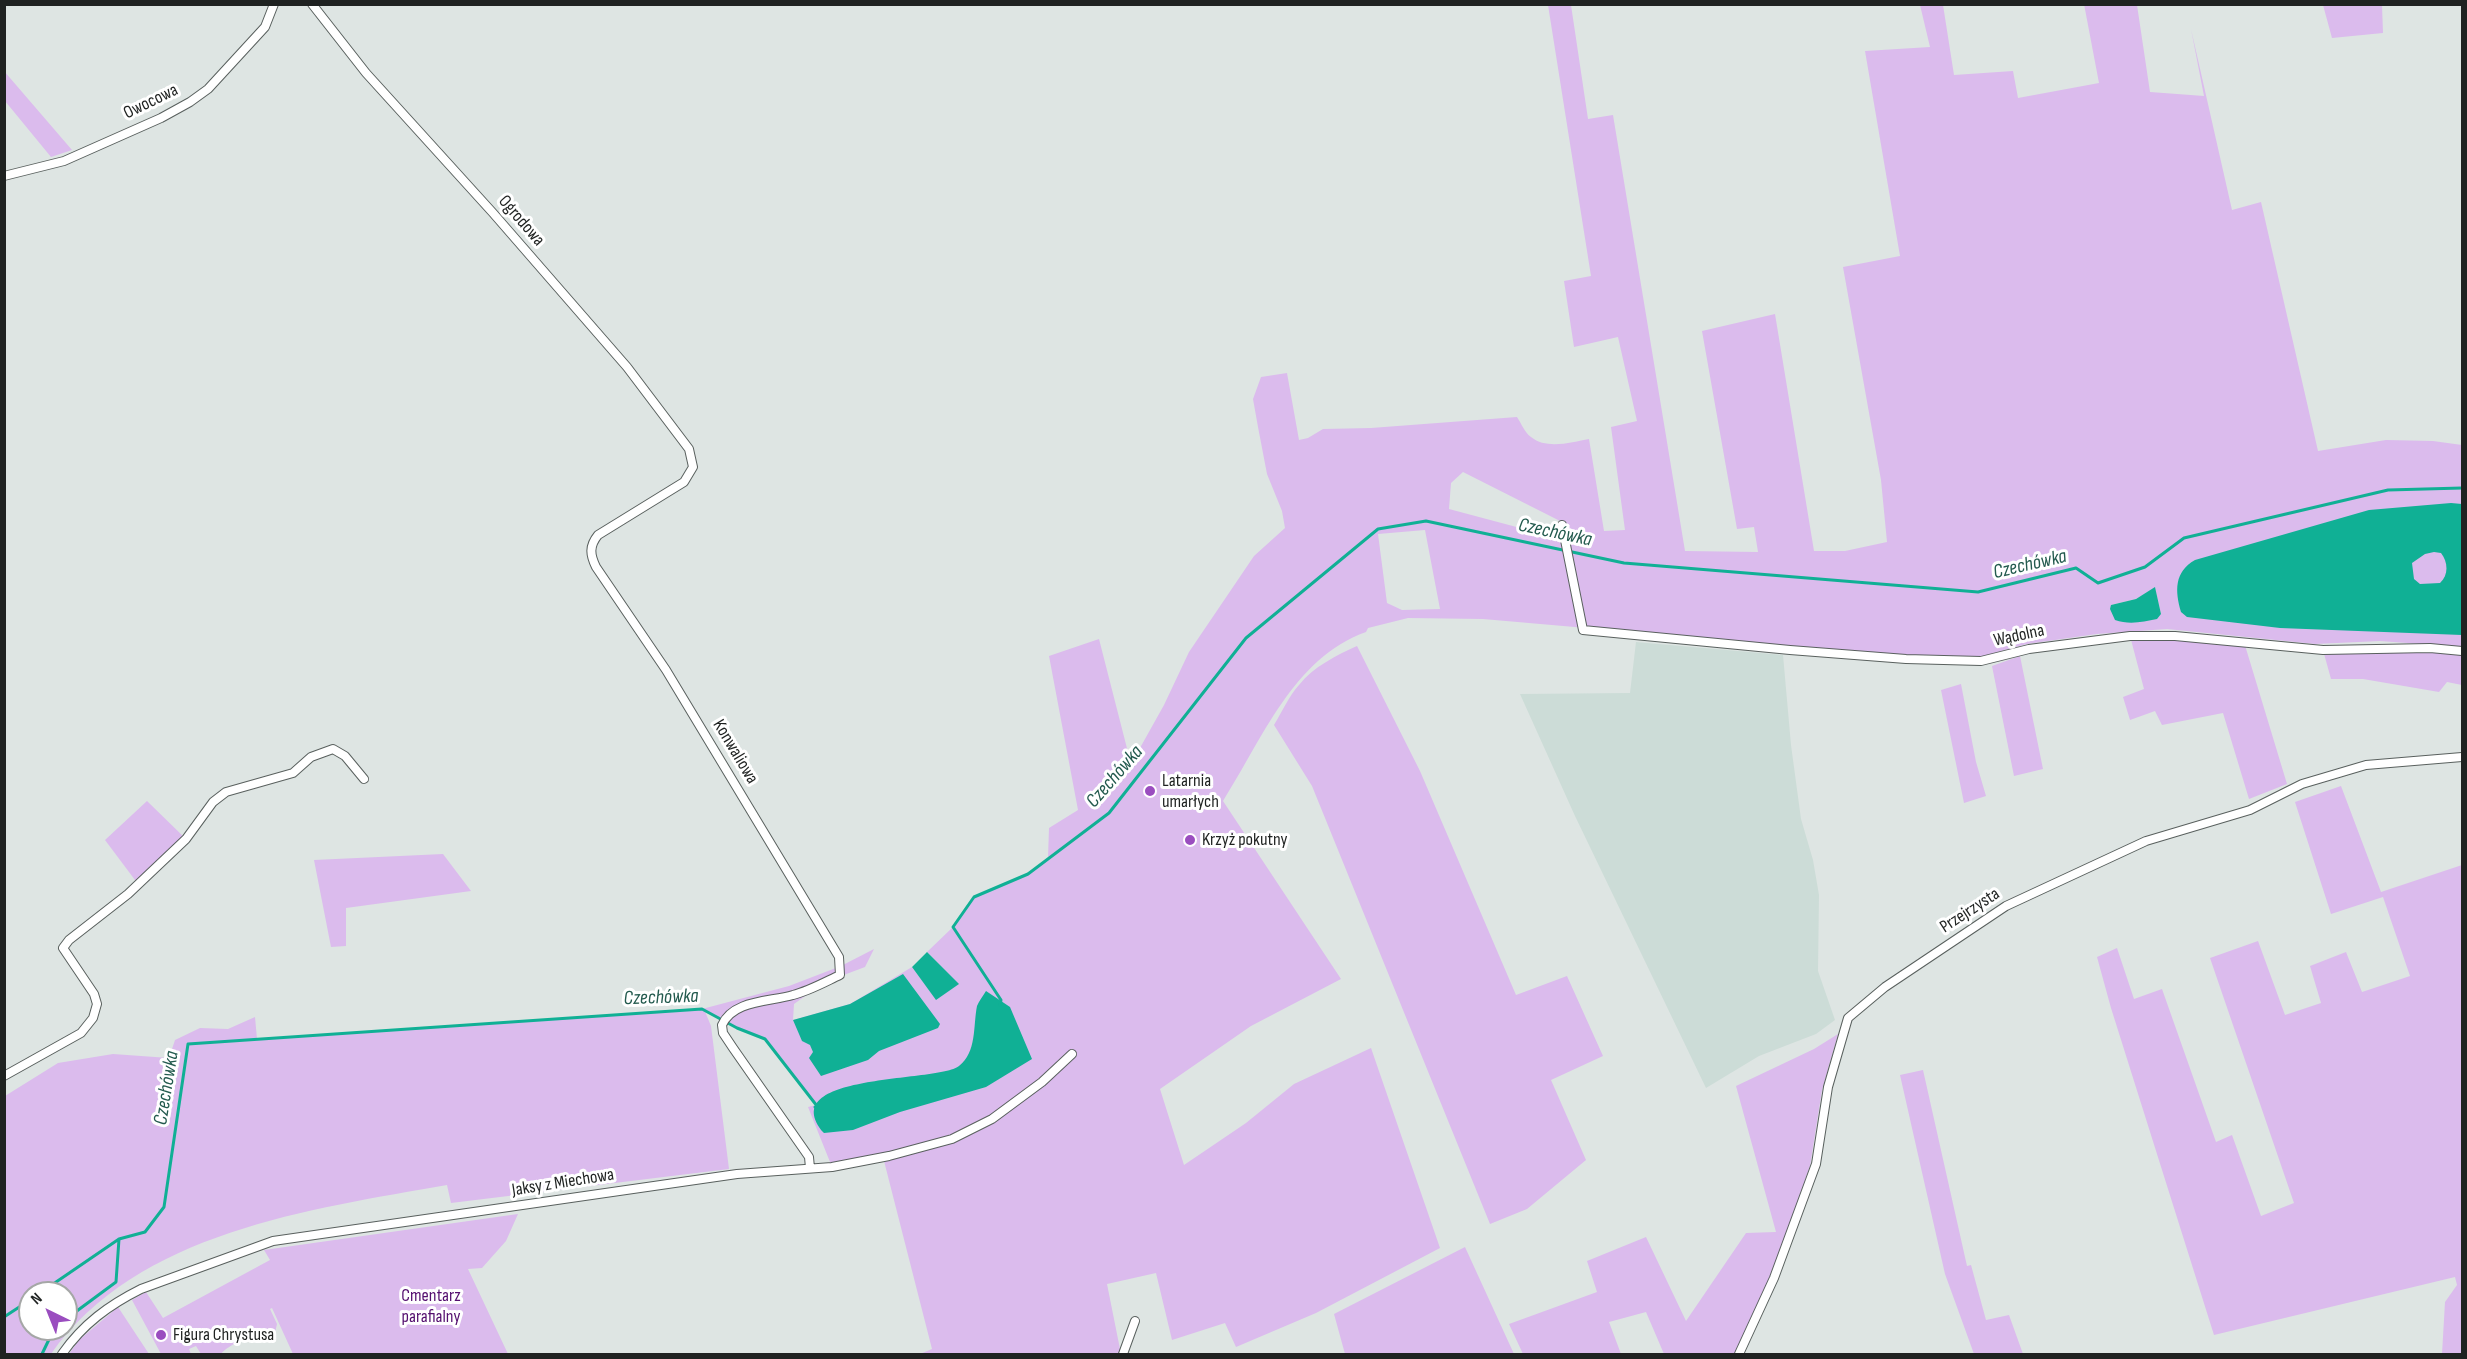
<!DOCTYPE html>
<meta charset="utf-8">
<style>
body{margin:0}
#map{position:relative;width:2467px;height:1359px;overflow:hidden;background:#dee5e3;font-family:"Sofia Sans Condensed",sans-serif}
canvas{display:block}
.frame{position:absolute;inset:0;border:6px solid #1f2221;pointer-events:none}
.north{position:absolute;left:18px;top:1281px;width:60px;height:60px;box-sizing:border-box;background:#fff;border:2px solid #a5a7a6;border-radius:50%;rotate:317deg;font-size:16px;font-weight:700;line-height:24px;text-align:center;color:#1f2221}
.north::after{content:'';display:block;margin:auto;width:21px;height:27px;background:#9a4dbf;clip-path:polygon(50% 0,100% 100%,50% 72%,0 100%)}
</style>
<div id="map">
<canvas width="2467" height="1359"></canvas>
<div class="frame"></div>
<div class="north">N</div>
</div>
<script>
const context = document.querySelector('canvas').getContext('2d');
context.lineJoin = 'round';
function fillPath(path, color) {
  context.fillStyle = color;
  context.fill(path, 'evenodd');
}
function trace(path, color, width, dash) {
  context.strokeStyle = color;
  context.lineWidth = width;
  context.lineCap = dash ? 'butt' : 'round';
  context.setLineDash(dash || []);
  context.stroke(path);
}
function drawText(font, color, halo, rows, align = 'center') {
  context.font = font + ' "Sofia Sans Condensed",sans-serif';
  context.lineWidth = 6;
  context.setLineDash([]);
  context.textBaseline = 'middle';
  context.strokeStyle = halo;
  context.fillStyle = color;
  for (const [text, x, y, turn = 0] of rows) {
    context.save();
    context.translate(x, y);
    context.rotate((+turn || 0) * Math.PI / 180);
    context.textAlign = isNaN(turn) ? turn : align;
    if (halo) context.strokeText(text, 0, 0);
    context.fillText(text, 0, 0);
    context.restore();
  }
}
fillPath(new Path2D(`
 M1636 642 1783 655 1791 745 1801 819 1813 860 1819 895 1818 971 1835 1020 1816 1034 1759 1056 1706 1088 1575 816 1520 694 1630 693Z`), '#ccdcd7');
fillPath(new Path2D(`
 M2084 4 2137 5 2150 92 2204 96 2191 29 2232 210 2261 202 2318 451 2386 440 2433 441 2462 445V647L2380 641 2315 644 2167 629 2097 634 2027 644 1976 658H1930L1483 619 1408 618 1368 628 1366 632C1293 658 1262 740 1223 801L1341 979 1251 1026 1160 1089 1184 1165 1246 1123 1294 1084 1371 1048 1440 1248 1316 1313 1236 1347 1225 1323 1172 1340 1156 1273 1107 1284 1121 1354H920L932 1349 883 1157 832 1167 808 1107 816 1105 765 1040 737 1028 704 1009 711 1026 729 1169 451 1203 447 1185C311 1209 137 1232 51 1354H5V1096L58 1063 113 1054 169 1058 175 1040 200 1028 228 1029 255 1017 257 1039 702 1009 789 986 841 966 874 949 865 967 825 982 794 1004 793 1020 850 1004 912 967 936 999 958 984 927 952 953 927 974 897 1028 874 1048 858 1049 828 1078 810 1049 656 1099 639 1131 764 1164 705 1189 652 1254 556 1285 528 1282 511 1267 474 1258 427 1253 399 1261 377 1287 373 1299 440 1308 438 1323 429 1371 428 1517 417C1521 423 1525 433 1531 437 1547 450 1572 442 1589 439L1604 531 1625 530 1611 427 1637 421 1618 337 1574 347 1564 281 1591 276 1548 5H1571L1588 119 1613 115 1685 551 1758 552 1754 527 1737 529 1702 331 1775 314 1814 551H1845L1887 542 1881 480 1843 267 1900 256 1865 51 1930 47 1920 5H1943L1954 75 2013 71 2018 98 2099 83ZM1463 472 1564 523 1569 535 1539 533 1449 509 1451 483ZM1425 530 1440 609 1402 610 1387 603 1378 534ZM2155 588 2161 614 2111 605 2136 599ZM30 1293H66V1329H30Z
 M2323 5H2382L2383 33 2332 38Z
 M4 71 72 150 51 157 5 101Z
 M2130 636 2244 642 2287 784 2249 799 2223 713 2162 725 2155 711 2130 720 2123 697 2144 689Z
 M1357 646 1420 771 1516 995 1567 976 1603 1056 1551 1080 1586 1160 1527 1209 1490 1224 1312 786 1274 725C1282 712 1289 696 1299 685 1313 667 1337 655 1357 646Z
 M2372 647 2462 654V685L2447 682 2439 692 2363 679H2331L2323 650Z
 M2020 656 2043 769 2014 776 1992 666Z
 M1961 684 1976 762 1986 796 1964 803 1941 690Z
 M2341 786 2381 892 2462 865V1354H2442L2445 1302 2457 1285 2455 1277 2214 1335 2111 1008 2097 957 2117 948 2134 999 2162 989 2216 1142 2232 1135 2261 1216 2294 1203 2210 958 2258 941 2285 1015 2321 1003 2310 966 2346 952 2362 992 2410 976 2383 897 2331 914 2295 802Z
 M147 801 186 839 138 884 105 840Z
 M443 854 471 891 346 908V946L331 947 314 860Z
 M1838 1034 1822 1090 1810 1166 1770 1278 1734 1354H1664L1646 1312 1609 1322 1621 1354H1523L1509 1324 1597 1292 1587 1261 1646 1237 1686 1321 1746 1233 1776 1232 1736 1086 1814 1049Z
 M1923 1070 1967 1266 1971 1265 1986 1320 2009 1315 2023 1354H1974L1945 1274 1900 1075Z
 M518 1214 506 1241 482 1268 468 1269 508 1354H293L272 1308 270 1309 277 1324 274 1337C258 1333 231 1342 221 1354H201L196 1346 189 1349 191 1354H194H161L132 1300 146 1292 163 1318 270 1260 264 1250Z
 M1465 1247 1514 1354H1345L1334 1314Z
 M118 1307 149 1354H69L79 1340Z`), '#dbbbed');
fillPath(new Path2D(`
 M2451 503 2462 504V635L2280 628 2187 617 2181 612C2175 591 2174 572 2195 560L2369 510ZM2434 552 2441 553C2448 562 2449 575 2440 583L2420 584 2414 579 2412 563 2425 554Z
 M2155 587 2161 614 2157 619C2143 622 2129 625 2115 620L2110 609 2111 605 2136 599Z
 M927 952 959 984 936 1000 912 967Z
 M903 974 940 1024 938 1028 879 1051 868 1060 821 1076 809 1058 813 1052 810 1045 802 1041 793 1020 850 1004Z
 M986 991 1010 1007 1032 1059 986 1087 900 1112 853 1130 824 1133C773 1072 937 1083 959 1066 977 1052 973 1026 977 1006 979 1001 983 996 986 991Z`), '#10b095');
trace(new Path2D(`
 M1000 1005 1001 1000 953 927 974 897 1028 874 1109 813 1246 638 1378 529 1426 521 1624 563 1978 592 2076 568 2098 583 2145 567 2184 538 2388 490 2462 488
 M40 1293 119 1239 145 1232 164 1207 188 1044 702 1009 737 1028 765 1039 817 1106 815 1107
 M4 1317 30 1300
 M66 1319 116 1282 119 1239
 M42 1354 54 1329`), '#10b095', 3);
const street = new Path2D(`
 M312 4 366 73 493 213 627 367 689 449 693 467 684 482 598 535C589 546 590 555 596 567L666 670 839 957 840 975C825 982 809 991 793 995 769 1002 733 1000 722 1025L723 1033 733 1048 809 1157 810 1168
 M4 176 64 161 161 118 190 102 208 89 265 27 274 4
 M1562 525 1583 630 1790 650 1906 659 1981 661 2029 649 2130 636H2175L2323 650 2430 648 2462 651
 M4 1076 81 1033 93 1018 97 1004 94 994 63 948 69 940 128 894 186 839 213 802 226 792 293 773 311 757 333 749 345 756 364 779
 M62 1354C83 1324 109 1305 141 1289L273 1241 737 1174 832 1167 889 1156 952 1139 992 1119 1042 1082 1072 1054
 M1123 1354 1135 1321
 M1739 1354 1774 1278 1816 1164 1828 1087 1848 1018 1885 987 2006 906 2146 841 2250 810 2302 784 2366 765 2462 757`);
trace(street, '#59605e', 10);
trace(street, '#fff', 8);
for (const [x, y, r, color] of [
 [1150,791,6,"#9a4dbf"],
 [1190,840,6,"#9a4dbf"],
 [161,1335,6,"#9a4dbf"]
]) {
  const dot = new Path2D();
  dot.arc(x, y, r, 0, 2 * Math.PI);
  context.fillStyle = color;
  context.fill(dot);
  trace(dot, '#fff', 2);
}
drawText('18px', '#1f2221', '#fff', [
 ["Owocowa",151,102,-26],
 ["Ogrodowa",521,221,49],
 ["Wądolna",2019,636,-12],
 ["Konwaliowa",735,752,59],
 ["Przejrzysta",1970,911,-33],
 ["Jaksy z Miechowa",563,1183,-9]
]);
drawText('18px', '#1f2221', '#fff', [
 ["Latarnia",1162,781],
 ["umarłych",1162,802],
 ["Krzyż pokutny",1202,840],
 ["Figura Chrystusa",173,1335]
], 'left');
drawText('18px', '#540f6f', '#fff', [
 ["Cmentarz",431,1296],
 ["parafialny",431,1317]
]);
drawText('italic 20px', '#235a4e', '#fff', [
 ["Czechówka",1555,533,12],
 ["Czechówka",2030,565,-13],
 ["Czechówka",1115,777,-49],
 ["Czechówka",661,998,-2],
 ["Czechówka",167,1088,-81]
]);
</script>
